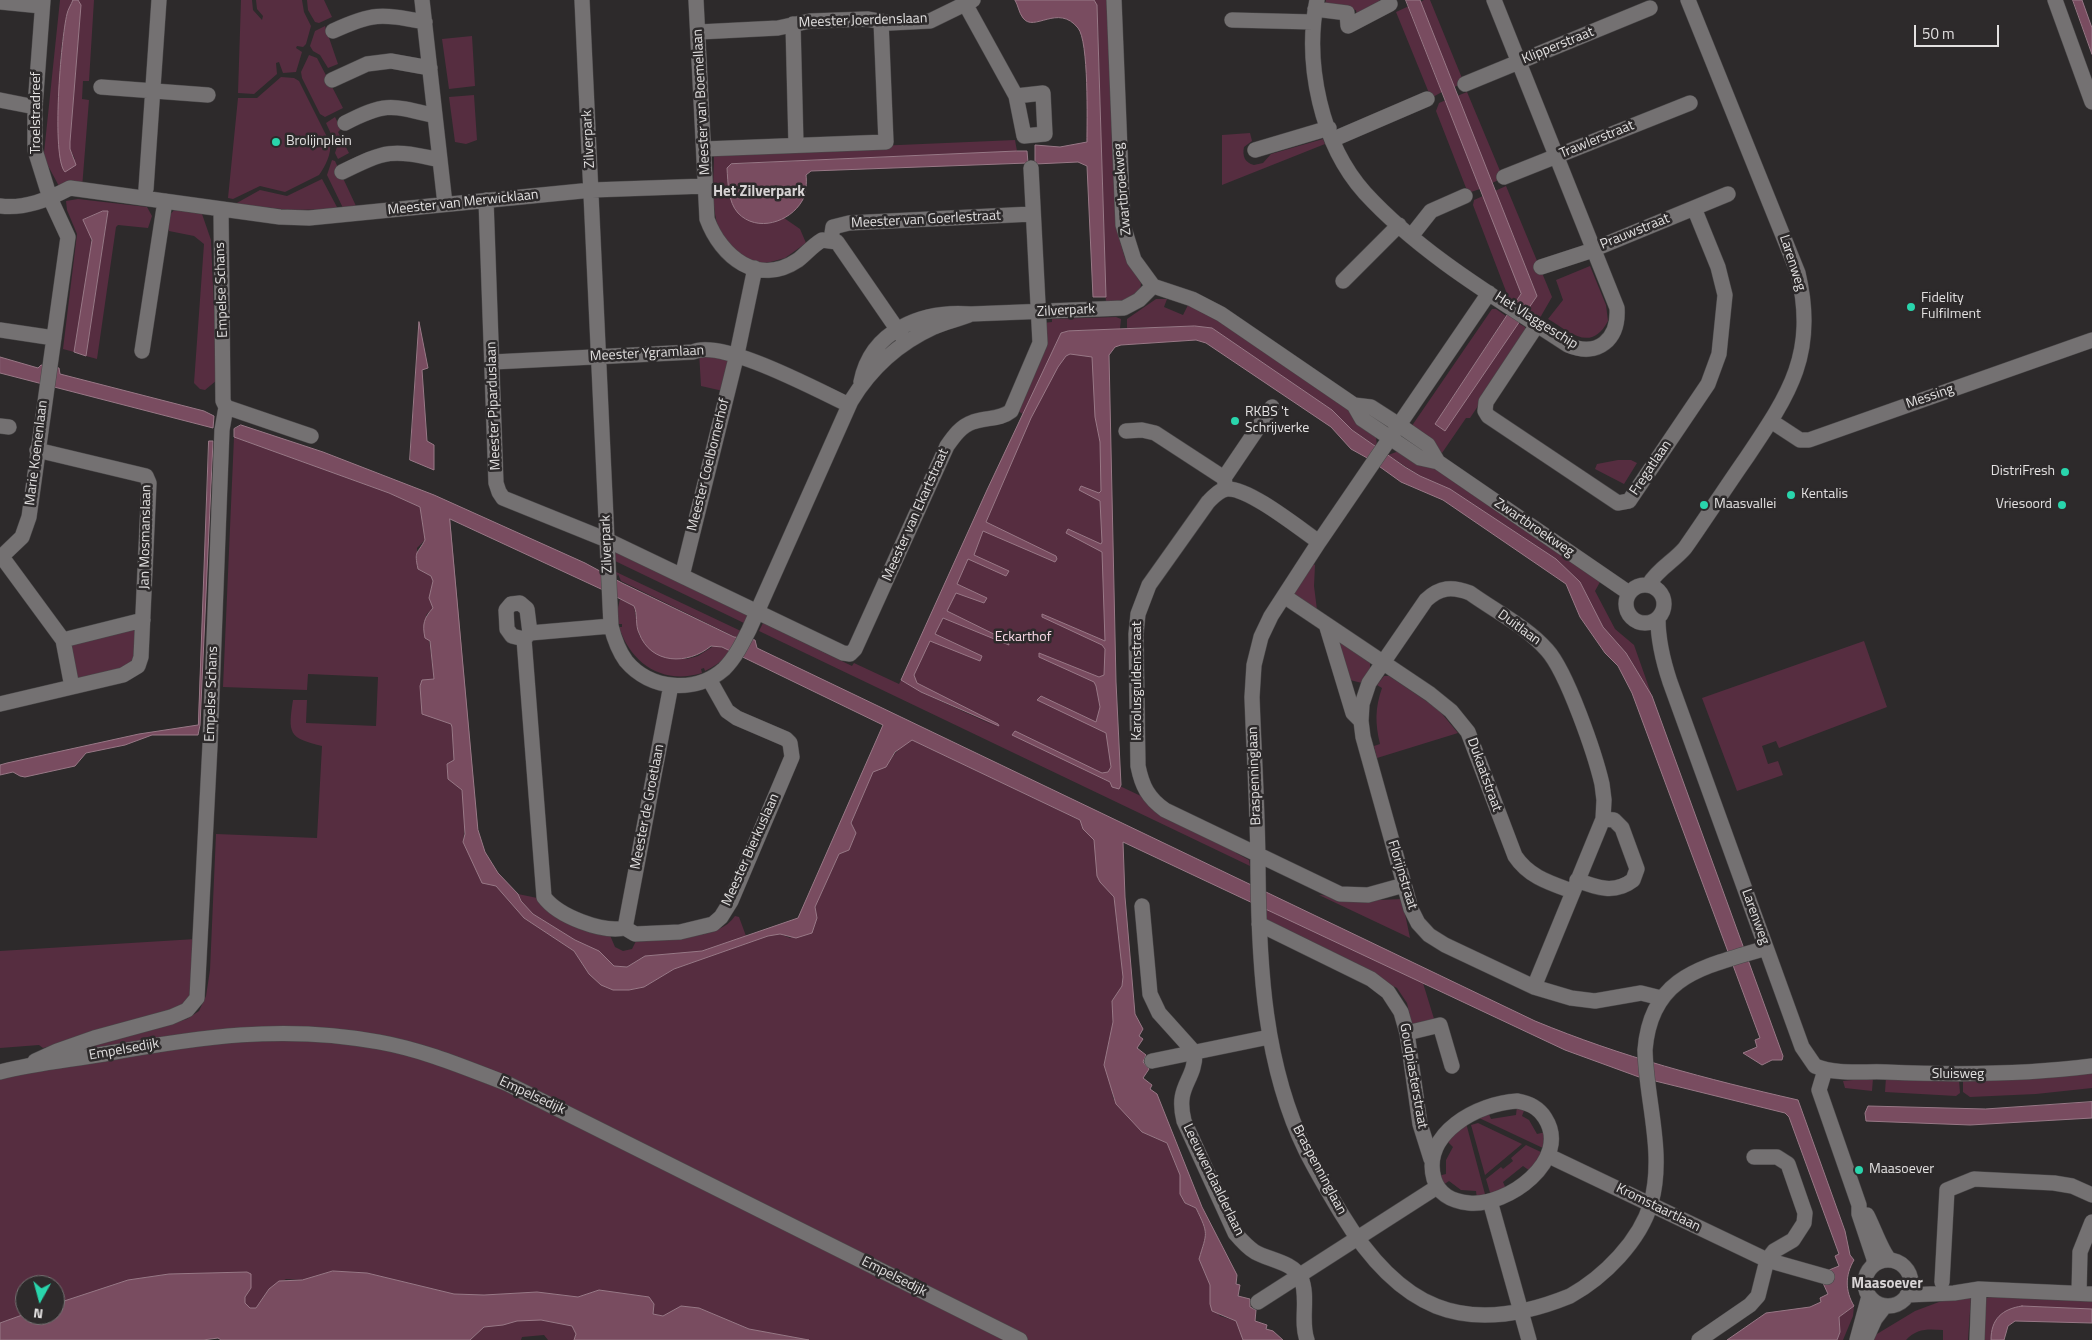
<!DOCTYPE html>
<style>
body{margin:0}
#map{position:relative;width:2092px;height:1340px;overflow:hidden;background:#2d2a2b;font-family:"Titillium Web",sans-serif}
canvas{display:block}
.north{position:absolute;left:15px;top:1275px;width:50px;height:50px;box-sizing:border-box;background:#2d2a2b;border:1px solid #757373;border-radius:50%;rotate:187deg;font-size:14px;font-weight:700;line-height:20px;text-align:center;color:#e2e0e0}
.north::after{content:'';display:block;margin:auto;width:18px;height:22px;background:#29d5ac;clip-path:polygon(50% 0,100% 100%,50% 72%,0 100%)}
.scale{position:absolute;left:1914px;top:25px;width:85px;height:22px;box-sizing:border-box;border:2px solid #e2e0e0;border-top:0;padding-left:6px;font-size:15px;line-height:18px;white-space:nowrap;color:#e2e0e0;-webkit-text-stroke:4px #2d2a2b;paint-order:stroke}
</style>
<div id="map">
<canvas width="2092" height="1340"></canvas>
<div class="north">N</div>
<div class="scale">50 m</div>
</div>
<script>
const context = document.querySelector('canvas').getContext('2d');
context.lineJoin = 'round';
function fillPath(path, color) {
  context.fillStyle = color;
  context.fill(path, 'evenodd');
}
function trace(path, color, width, dash) {
  context.strokeStyle = color;
  context.lineWidth = width;
  context.lineCap = dash ? 'butt' : 'round';
  context.setLineDash(dash || []);
  context.stroke(path);
}
function drawText(font, color, halo, rows, align = 'center') {
  context.font = font + ' "Titillium Web",sans-serif';
  context.lineWidth = 5;
  context.setLineDash([]);
  context.textBaseline = 'middle';
  context.strokeStyle = halo;
  context.fillStyle = color;
  for (const [text, x, y, turn = 0] of rows) {
    context.save();
    context.translate(x, y);
    context.rotate((+turn || 0) * Math.PI / 180);
    context.textAlign = isNaN(turn) ? turn : align;
    if (halo) context.strokeText(text, 0, 0);
    context.fillText(text, 0, 0);
    context.restore();
  }
}
fillPath(new Path2D(`
 M60 0H73C55 38 60 108 59 151L75 159 70 149V142L81 5 78 0H94L89 81H83L82 99 89 100 82 188H60L46 162 44 153Z
 M241 0H252L253 10 262 20 263 16 257 9 256 0H302L304 12 311 26 306 44 303 47 297 46 296 48 302 52 296 72 283 73 279 62 276 63 277 74 254 94 238 93Z
 M307 0H324L332 17 319 23 315 22 308 10Z
 M1094 0H1109L1116 227 1125 258 1141 283 1140 291 1136 297 1106 306 1098 30 1097 5Z
 M1326 0H1379L1383 5 1357 17 1356 10 1324 7Z
 M1424 0H1430L1464 83 1454 87 1420 2Z
 M1409 6 1442 92 1431 98 1396 12Z
 M325 26 338 64 328 68 320 55 313 51 310 46 315 31Z
 M472 36 475 86 449 89 442 39Z
 M309 55 317 58 343 108 325 117 320 114 302 78 301 72Z
 M281 77 294 78 299 81 330 143C332 153 325 167 319 175L285 192 260 186 233 199 228 198 238 98H257Z
 M1467 92 1503 178 1492 183 1457 96Z
 M474 95 477 140 466 144 455 142 449 97Z
 M1446 100 1480 189 1468 193 1436 111 1439 103Z
 M335 117 341 129 338 132 349 153 338 159 335 153 337 147 326 123Z
 M1250 133 1252 141 1244 147C1242 156 1245 163 1254 165L1263 163 1271 154 1323 139 1325 144 1222 185V135Z
 M1015 140 1017 151 731 164 727 168C728 180 728 193 733 204 742 224 767 228 784 218L800 229 806 243 785 258 763 264C755 261 745 258 737 253 707 234 714 184 714 153Z
 M332 160 335 161 356 206 343 208 327 175Z
 M322 179 338 209 291 210 235 204 260 190 287 196Z
 M1506 186 1552 297 1537 323 1524 314 1537 296 1495 191Z
 M1483 196 1521 294 1512 307 1473 205 1474 200Z
 M78 199 147 207 152 216 148 228 118 225 116 227 97 359 86 356 108 212 90 232C95 256 79 325 74 352L63 349 77 234 67 210 66 201Z
 M174 210 202 214 211 240 217 380 205 390 200 389 194 383 204 244 194 236 169 231V216Z
 M1590 266 1606 305 1608 321C1591 353 1570 332 1548 319L1563 300 1556 280Z
 M1156 299H1167L1164 307 1183 315 1189 303 1204 310 1339 401 1376 436 1377 447 1352 430 1332 410 1212 328 1195 326 1127 328V319Z
 M1492 309H1496L1506 316 1435 424 1445 430 1518 323 1525 327 1526 334 1470 418H1466L1442 453 1409 430Z
 M1116 317 1121 319 1120 329 1068 331 1061 333 1023 414 1016 410 1042 323 1052 322V319Z
 M1104 337 1118 783 1012 735 1143 797 1237 851 1236 853 1249 860 1250 866 759 631 763 623 852 666 854 663 899 684 901 680 921 692 997 727 903 680 1065 338Z
 M699 352 731 356 723 391 701 386Z
 M234 437 389 493 420 507 425 540 417 548 418 569 431 576 433 581 429 598 433 608 426 615 434 679 422 680 420 686 422 713 451 724 452 727 454 760 447 764 448 779C452 782 458 785 461 789 466 797 465 833 463 843L496 886 524 918 574 951 589 974 629 990 644 987 674 969 768 936 780 934 790 938 817 918 815 907 839 854 849 850 856 833 851 823 873 771 886 767C892 757 901 744 912 740L1080 820 1083 829 1094 840 1100 881 1114 896 1123 977 1122 986 1112 1001 1113 1022 1104 1065 1111 1082 1113 1098 1142 1132 1167 1143 1180 1175V1194L1185 1203 1196 1208C1209 1235 1207 1232 1199 1259L1210 1285V1304L1220 1316 1236 1321 1243 1340H1024L503 1077 320 1030 59 1055 83 1046 155 1029 187 1019 199 1011 206 996 210 970 216 834 317 838 322 746C288 738 288 733 293 700H307L306 723 376 726 378 677 308 674 307 690 223 687Z
 M1399 451 1437 469 1600 582 1595 591 1615 629 1634 645 1652 696 1626 653 1603 627 1580 582 1556 559 1450 489 1420 476 1388 455Z
 M1618 460H1631L1637 463 1624 484 1595 469 1597 464Z
 M613 551 749 616 746 624 613 560Z
 M1311 562 1315 565 1314 586 1317 610 1295 597 1293 588Z
 M614 571 743 632C736 649 722 663 705 671L704 668 701 669 702 673C663 685 631 664 619 627H622V624H618L614 597ZM618 574 621 581 735 637 729 650 715 645 698 656 687 659 661 656 650 649 639 635 634 606 620 599 618 608 615 582Z
 M137 626 135 660 130 666 75 680 68 642Z
 M1335 639 1370 663V669L1362 683 1346 679Z
 M1864 641 1887 707 1779 748 1776 741 1762 746 1768 764 1778 761 1783 775 1737 791 1702 698Z
 M1384 676H1389L1438 709 1458 733 1377 758 1374 746 1380 744C1375 723 1375 708 1382 688L1377 685Z
 M518 894 542 899 609 933 615 947 623 951 632 949 636 941C664 938 719 941 735 916L739 917 746 936 702 951 645 956 627 967 614 966 598 951 575 940 533 914 521 901Z
 M1319 895 1380 900 1402 899 1410 938Z
 M1265 908 1423 983 1435 1022 1412 1025 1407 1003 1397 988 1270 925 1266 922Z
 M196 939 194 988 185 1006 66 1043 43 1048 39 1045 0 1048V951Z
 M241 1038 382 1045 500 1085 1013 1340H809L749 1329 699 1308 681 1306 663 1316 653 1314 654 1304 649 1297 599 1290 578 1297 537 1292 484 1295 454 1294 367 1273 333 1271 302 1280 286 1279 269 1289 256 1308H250L245 1303V1297L251 1288 247 1272 169 1274 128 1280 55 1304V1285H25V1314L0 1323V1079L86 1062Z
 M2092 1071V1088L2036 1094 1970 1097 1963 1092V1080Z
 M1886 1077 1959 1080 1960 1093 1956 1096 1885 1092Z
 M1873 1078 1872 1091 1845 1088 1843 1081Z
 M1517 1106 1525 1108 1522 1116 1529 1120 1537 1134 1546 1132 1545 1149 1477 1117 1488 1112 1491 1119 1516 1115Z
 M1466 1123 1486 1198 1477 1199 1476 1191 1461 1190 1449 1181 1443 1185 1438 1176 1446 1174V1160L1453 1147 1447 1141Z
 M1478 1123 1522 1144 1485 1175 1471 1125Z
 M1526 1145 1543 1153 1530 1171 1523 1166 1503 1182 1506 1189 1491 1196 1486 1179 1501 1167 1503 1169 1513 1161 1511 1158Z
 M1963 1293 1971 1297 1968 1340H1943V1330C1928 1329 1917 1328 1906 1340H1867L1915 1311Z
 M1991 1296 2092 1300V1309L2022 1306 1991 1333V1340H1981L1985 1299Z
 M1854 1306 1853 1316 1843 1340H1837L1840 1332 1839 1317Z
 M527 1319 541 1320 572 1326 576 1334 574 1340H548L544 1335 522 1337 521 1340H470L484 1327Z`), '#562d40');
const water = new Path2D(`
 M73 0H78L81 5 70 142V149L76 165 65 172C51 157 61 38 67 14 68 9 71 5 73 0Z
 M1015 0H1094L1097 5 1106 297H1093L1087 166 1078 162 1035 164V145L1060 147 1087 142C1087 122 1089 41 1078 28 1058 3 1034 33 1023 18 1019 13 1018 5 1015 0Z
 M1406 0H1420L1537 296 1445 431 1435 424 1521 294Z
 M2073 0H2082L2092 28V54Z
 M1017 151H1027L1028 163 811 171 806 175C807 182 806 195 802 201 790 222 757 233 738 213 728 202 728 183 727 168L731 164Z
 M103 211H108L86 356 74 352 92 240 83 220Z
 M419 322 428 368 422 370 427 441 434 445V470L410 460Z
 M1195 326 1212 328 1332 410 1352 430 1405 467 1420 476 1450 489 1556 559 1580 582 1603 627 1626 653 1652 696 1783 1056 1782 1060H1772L1762 1065 1743 1053 1757 1047 1755 1040 1760 1038 1632 693 1618 666 1605 653 1580 617 1566 584 1443 500 1401 482 1369 459 1351 449 1331 427 1206 343 1196 340 1121 345 1115 347 1109 355 1116 682 1121 785 1119 789 1112 787 1110 782 1012 735 1015 731 1102 773 1108 772 1111 767 1106 733 1037 700 1041 696 1096 722 1100 707 1096 686 1094 682 1039 657V653L1099 677 1104 675 1105 649 1102 645 1042 617V614L1105 641 1102 552 1066 533 1068 529 1101 544 1102 542 1100 501 1079 490 1081 486 1099 493 1101 491 1100 442 1095 417 1092 357 1070 354 1066 356 1058 367 1031 418 986 522 1056 556 1057 559 1055 562 983 531 974 555 1009 571 1006 576 968 559 957 584 987 598 984 603 956 593 947 611 1008 641 1009 645 943 618 935 634 982 656 980 661 930 641 914 675 917 683 998 724 999 726 921 692 901 680 987 490 1061 333 1068 331Z
 M0 357 38 368 41 365 59 368 60 374 204 411 214 416 213 428 0 373Z
 M241 425 323 452 434 495 585 563 622 583 734 637 755 640 757 648 1535 1021C1622 1057 1706 1079 1798 1100L1845 1231 1850 1255 1854 1260C1845 1275 1845 1291 1854 1306L1839 1317 1840 1332 1837 1340H1727L1766 1313 1810 1307 1821 1302 1820 1298 1828 1294 1823 1283 1830 1273 1829 1270 1839 1266 1835 1256 1839 1254 1789 1117 1785 1113 1639 1077 1565 1050 1123 842 1125 897 1135 1014 1143 1029 1139 1036 1143 1039 1137 1048 1146 1055 1143 1062 1149 1069 1143 1078 1152 1085 1150 1089 1157 1094 1202 1207 1237 1275 1236 1284 1240 1285 1238 1296 1250 1299V1307L1256 1310 1255 1321 1267 1325 1266 1329 1273 1331 1283 1340H1243L1236 1321 1212 1311 1210 1304V1285L1199 1259C1207 1232 1209 1235 1196 1208L1185 1203 1180 1194V1175L1167 1143 1142 1132 1116 1104 1104 1065 1113 1022 1112 1001 1122 986 1123 977 1114 897 1100 882 1097 876 1094 840 1083 829 1080 820 912 740 895 752 886 767 873 772 851 823 856 833 849 850 839 854 815 907 817 918 812 933 796 938 780 934 768 936 674 969 644 987 629 990H613L601 985 589 974 574 951 524 918 496 886 482 883 463 842 465 834 462 790 448 779 447 764 454 760 452 727 451 724 422 714 420 686 422 680 434 679 430 641 425 638C422 624 424 618 433 608L429 598 433 581 431 576 418 569C414 550 417 555 425 540L420 507 389 493 234 437V429ZM450 519 601 589 634 606C638 614 635 625 639 633 651 665 688 665 711 646L722 647 883 725 798 918 702 951 645 956 627 967 614 966 599 951 575 940 533 914 521 901 518 894 498 873 485 852 478 830Z
 M209 441H213L200 725 198 735H152L125 745 86 753 75 766 25 777 20 776 13 772 0 775V765L7 763 139 734 198 725Z
 M2092 1102V1118L1970 1125 1866 1121 1865 1113 1868 1106 1985 1109Z
 M333 1271 367 1273 454 1294 484 1295 537 1292 578 1297 599 1290 649 1297 654 1304 653 1314 663 1316 681 1306 699 1308 749 1329 809 1340H574L576 1334 572 1326 541 1320 517 1321 503 1325 484 1327 470 1340H221L218 1338 203 1340H0V1323L25 1314 55 1315V1304L128 1280 169 1274 247 1272 251 1274V1288L245 1297V1303L250 1308H256L269 1289 279 1281 302 1280Z
 M2022 1306 2092 1309V1323L2015 1321 2008 1326 2004 1340H1991C1991 1319 2002 1309 2022 1306Z`);
fillPath(water, '#794c60');
trace(water, '#987886', 1);
const minor = new Path2D(`
 M422 0 445 204
 M582 0 611 626C614 638 618 650 626 661 650 690 696 694 724 669 735 658 742 644 749 630L851 401C871 368 899 343 934 327 946 322 959 319 971 314
 M696 0 707 219C721 257 758 287 798 260 806 254 812 246 822 240L837 242 906 342
 M963 0 1016 96 1024 136 1045 134 1043 93 1016 96
 M1114 0 1123 225 1134 260 1153 286 1192 299 1221 314 1354 405 1362 419 1420 458 1438 462 1629 593
 M1317 0C1304 63 1321 144 1365 193 1422 255 1498 299 1568 345 1598 358 1619 339 1617 308L1494 0
 M2055 0 2092 102
 M0 2 41 6
 M1315 9 1347 13 1348 26 1390 4
 M1232 20 1313 22
 M793 24 796 145
 M333 31C374 12 381 14 425 22
 M699 32 778 28 810 21 867 19 890 23 930 21 973 0
 M332 80 367 64 391 61 430 68
 M1465 84 1650 8
 M101 87 208 95
 M0 100 35 107
 M345 123C386 102 391 105 435 116
 M1334 139 1427 99
 M704 149 886 142 881 21
 M1255 150 1329 128
 M342 172C387 150 391 149 440 160
 M1504 177 1690 103
 M146 189 159 0
 M486 200 496 483 499 492 503 498 607 540 843 653 850 654 855 649 947 446C954 436 961 426 973 422 986 417 1000 420 1011 411L1040 343 1031 168
 M0 206C25 209 47 200 70 188L280 217 309 218 592 190 706 186
 M1412 235 1431 211 1465 196
 M831 240 833 227 849 223 1032 214
 M1541 267 1587 252 1728 194
 M1343 281 1399 225
 M1489 293 1319 542 1271 616 1261 637 1254 665 1252 697C1254 755 1258 814 1258 872 1259 967 1264 1065 1306 1151 1317 1173 1329 1193 1341 1213 1398 1307 1462 1340 1570 1296 1604 1277 1640 1241 1651 1203 1665 1153 1646 1100 1645 1050 1651 974 1705 967 1766 948
 M1537 325 1486 402 1485 411 1488 416 1618 503 1629 501 1708 384 1719 354 1725 295 1718 267 1694 208
 M0 330 54 338
 M142 351 165 201
 M493 362 693 352C721 338 819 391 849 405
 M861 382C871 330 923 310 971 314L1124 308 1139 300 1153 286
 M1354 405 1371 407 1399 425 1428 445 1438 462
 M226 407 311 436
 M1771 421 1800 440H1809L2092 340
 M0 426 9 427
 M1126 431 1142 430 1155 433 1224 478 1226 489
 M1224 478 1272 407
 M1319 542C1300 529 1248 487 1227 489 1219 490 1214 496 1208 502L1149 585 1138 614 1136 634 1138 766C1142 786 1148 798 1165 810L1340 894 1368 895 1404 885
 M2 557 63 640
 M0 558 22 537 29 517 68 237 50 198 35 150V107L43 0
 M682 576 737 354 755 268
 M1649 584C1658 569 1674 561 1685 548 1706 518 1726 487 1747 457 1790 393 1817 353 1798 273L1688 0
 M1626 604a19 19 0 1 1 38 0a19 19 0 1 1-38 0Z
 M1284 596 1430 694 1451 711 1468 732 1515 856C1529 877 1550 883 1572 891
 M1658 619C1658 641 1663 661 1670 682L1802 1047 1815 1066C1837 1075 1863 1071 1886 1072 1956 1075 2023 1075 2092 1066
 M1326 624 1353 713 1361 721
 M611 626 530 633 524 639 544 897C558 916 602 933 625 928L635 934 680 932 713 924 721 917 731 901 792 757 790 743 786 739 737 718 727 711 709 679
 M524 639 512 636 507 629 506 610 511 604 520 603 527 609 530 633
 M72 687 63 640 143 620
 M0 704 123 675 138 666 141 657 149 483 146 476 37 450
 M1577 880C1597 888 1615 894 1633 880L1637 869 1622 828 1614 820 1603 819
 M1142 906 1150 994 1159 1013 1195 1053C1195 1082 1175 1085 1184 1121L1235 1233C1241 1240 1247 1247 1255 1252 1269 1260 1293 1262 1301 1278 1309 1297 1300 1321 1307 1340
 M1259 924 1371 979 1388 992 1401 1012 1407 1033 1420 1124 1431 1159
 M625 928 671 685
 M1534 987 1603 819 1604 800 1602 784C1595 754 1567 672 1547 650 1527 627 1495 611 1470 593 1452 586 1440 587 1426 600L1369 683 1362 704 1361 721 1363 737 1411 909 1418 923 1429 935 1445 945 1534 987 1571 998 1595 1001 1641 993 1661 998
 M1407 1033 1440 1025 1452 1066
 M35 1061 57 1051 94 1038 171 1017 187 1010 197 998 210 745 222 430 226 407 223 401 221 209
 M1152 1061 1269 1037
 M1825 1070 1819 1090 1859 1205V1214L1874 1259V1264
 M0 1072C34 1063 69 1060 104 1054 199 1037 283 1024 379 1042 424 1050 466 1068 508 1084L1020 1340
 M1517 1101C1529 1103 1538 1107 1545 1118 1572 1160 1507 1207 1469 1203 1452 1201 1439 1195 1434 1179 1421 1133 1479 1103 1517 1101Z
 M1549 1156 1767 1260 1827 1277
 M1490 1201 1529 1340
 M1867 1215C1873 1226 1882 1253 1890 1260
 M1865 1283a23 23 0 1 1 46 0a23 23 0 1 1-46 0Z
 M1942 1282 1947 1190 1974 1179 2054 1183 2072 1186 2092 1195
 M2079 1293 2080 1252 2092 1222
 M1907 1295 1954 1293 1979 1289 2092 1294
 M1258 1302 1437 1187
 M1866 1339 1875 1319 1885 1306
 M1699 1340 1750 1305 1758 1296 1767 1260 1774 1251 1793 1240 1804 1223 1805 1213 1788 1164 1777 1157H1754
 M1857 1340 1869 1296
 M1977 1340 1979 1289`);
trace(minor, '#4a4849', 16);
trace(minor, '#747172', 15);
for (const [x, y, r, color] of [
 [276,142,5,"#29d5ac"],
 [1911,307,5,"#29d5ac"],
 [1235,421,5,"#29d5ac"],
 [2065,472,5,"#29d5ac"],
 [1791,495,5,"#29d5ac"],
 [1704,505,5,"#29d5ac"],
 [2062,505,5,"#29d5ac"],
 [1859,1170,5,"#29d5ac"]
]) {
  const dot = new Path2D();
  dot.arc(x, y, r, 0, 2 * Math.PI);
  context.fillStyle = color;
  context.fill(dot);
  trace(dot, '#2d2a2b', 2);
}
drawText('14px', '#e2e0e0', '#2d2a2b', [
 ["Meester Joerdenslaan",863,21,-2],
 ["Klipperstraat",1558,46,-22],
 ["Meester van Boemellaan",702,102,-93],
 ["Troelstradreef",37,113,-90],
 ["Zilverpark",589,139,-93],
 ["Trawlerstraat",1597,140,-22],
 ["Zwartbroekweg",1123,189,-95],
 ["Meester van Merwicklaan",463,203,-6],
 ["Meester van Goerlestraat",926,220,-3],
 ["Prauwstraat",1635,232,-22],
 ["Larenweg",1792,263,72],
 ["Empelse Schans",222,290,-92],
 ["Zilverpark",1066,311,-3],
 ["Het Vlaggeschip",1536,321,32],
 ["Meester Ygramlaan",647,354,-3],
 ["Messing",1930,397,-19],
 ["Meester Piparduslaan",494,406,-92],
 ["Marie Koenenlaan",37,453,-83],
 ["Meester Coelbornerhof",709,465,-76],
 ["Fregatlaan",1651,468,-56],
 ["Meester van Ekartstraat",916,515,-66],
 ["Zwartbroekweg",1534,528,34],
 ["Jan Mosmanslaan",146,537,-89],
 ["Zilverpark",607,544,-92],
 ["Duitlaan",1519,628,36],
 ["Karolusguldenstraat",1138,681,-90],
 ["Empelse Schans",212,694,-88],
 ["Dukaatstraat",1484,775,70],
 ["Braspenninglaan",1255,776,-92],
 ["Meester de Groetlaan",648,807,-79],
 ["Meester Bierkuslaan",751,850,-66],
 ["Florijnstraat",1402,875,73],
 ["Larenweg",1755,917,70],
 ["Empelsedijk",124,1050,-10],
 ["Sluisweg",1958,1075],
 ["Goudpiasterstraat",1413,1076,80],
 ["Empelsedijk",532,1096,25],
 ["Braspenninglaan",1319,1170,62],
 ["Leeuwendaalderlaan",1213,1180,64],
 ["Kromstaartlaan",1658,1208,26],
 ["Empelsedijk",894,1277,27]
]);
drawText('14px', '#e2e0e0', '#2d2a2b', [
 ["Brolijnplein",286,142],
 ["Fidelity",1921,299],
 ["Fulfilment",1921,315],
 ["RKBS 't",1245,413],
 ["Schrijverke",1245,429],
 ["DistriFresh",2055,472,"right"],
 ["Kentalis",1801,495],
 ["Maasvallei",1714,505],
 ["Vriesoord",2052,505,"right"],
 ["Maasoever",1869,1170]
], 'left');
drawText('14px', '#f9d9e6', '#2d2a2b', [
 ["Eckarthof",1023,638]
]);
drawText('bold 15px', '#d7d3d4', '#2d2a2b', [
 ["Het Zilverpark",759,192],
 ["Maasoever",1887,1284]
]);
</script>
